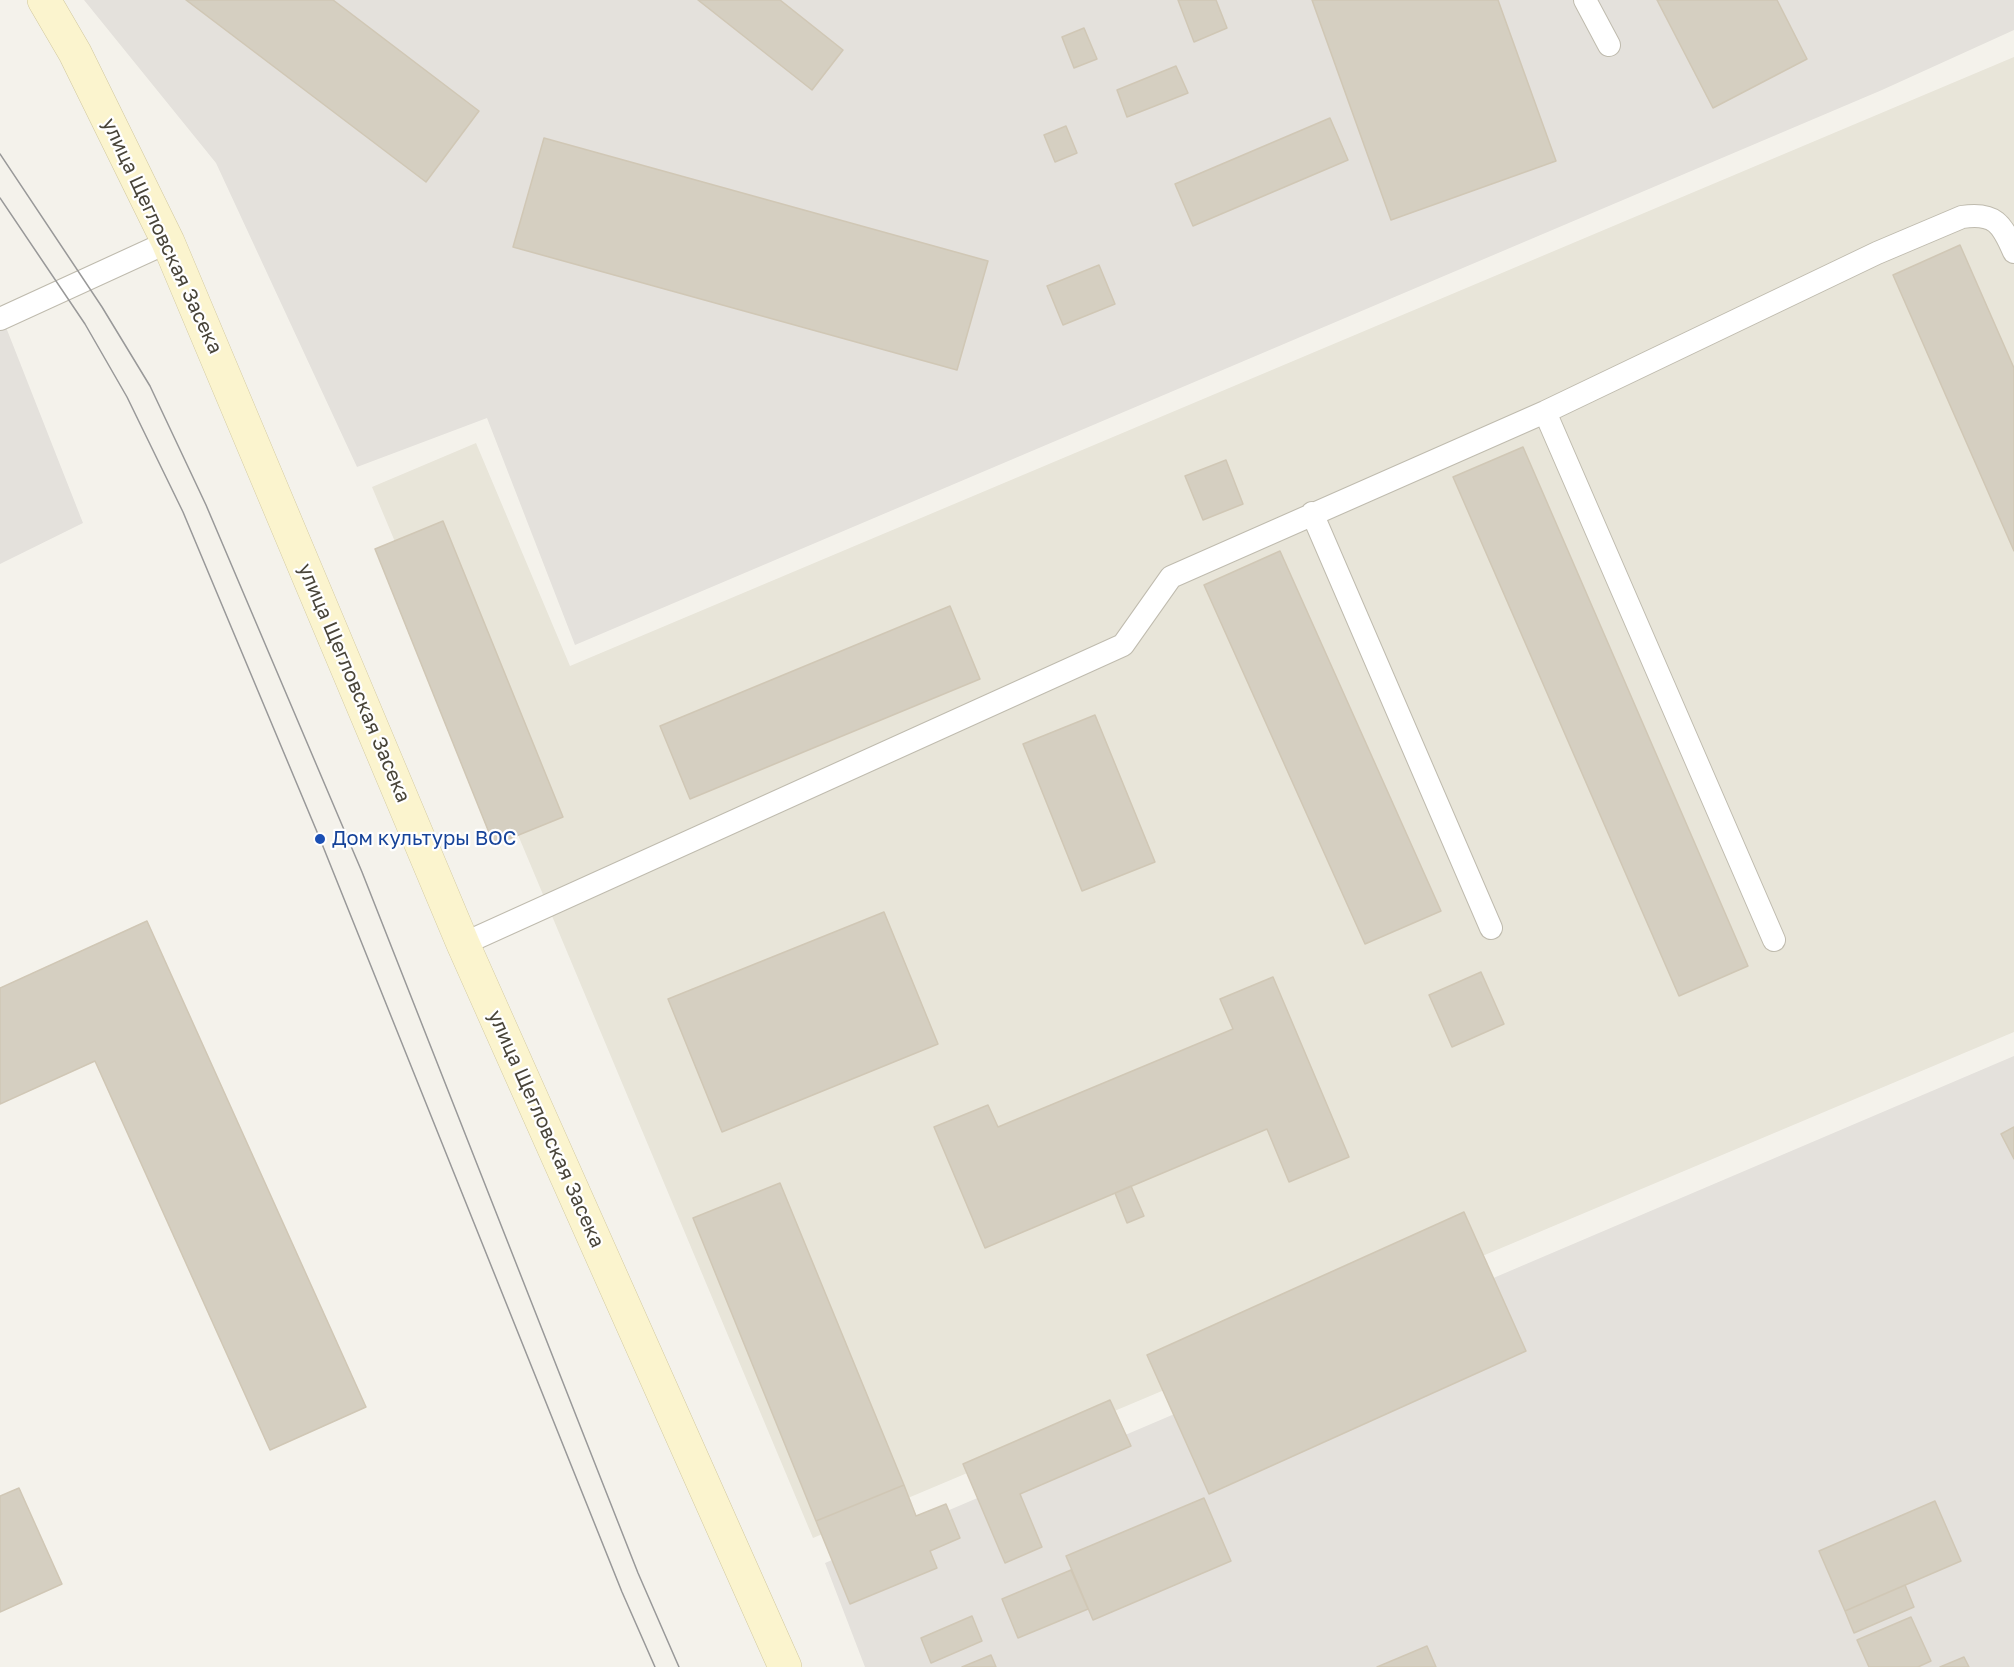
<!DOCTYPE html>
<meta charset="utf-8">
<style>
body{margin:0}
canvas{display:block;background:#f4f2eb}
</style>
<canvas width="2014" height="1667"></canvas>
<script>
const context = document.querySelector('canvas').getContext('2d');
context.lineJoin = 'round';
function fillPath(path, color) {
  context.fillStyle = color;
  context.fill(path, 'evenodd');
}
function trace(path, color, width, dash) {
  context.strokeStyle = color;
  context.lineWidth = width;
  context.lineCap = dash ? 'butt' : 'round';
  context.setLineDash(dash || []);
  context.stroke(path);
}
function drawText(font, color, halo, rows, align = 'center') {
  context.font = font + ' "Golos Text",sans-serif';
  context.lineWidth = 4.5;
  context.setLineDash([]);
  context.textBaseline = 'middle';
  context.strokeStyle = halo;
  context.fillStyle = color;
  for (const [text, x, y, turn = 0] of rows) {
    context.save();
    context.translate(x, y);
    context.rotate((+turn || 0) * Math.PI / 180);
    context.textAlign = isNaN(turn) ? turn : align;
    if (halo) context.strokeText(text, 0, 0);
    context.fillText(text, 0, 0);
    context.restore();
  }
}
fillPath(new Path2D(`
 M2014 57V1032L813 1538 372 487 476 443 570 666Z`), '#e8e5d9');
fillPath(new Path2D(`
 M84 0H2014V30L1882 90 575 645 487 418 357 467 216 163Z
 M0 312 83 523 0 564Z
 M2014 1056V1667H865L825 1563Z`), '#e4e1dc');
const building = new Path2D(`
 M186 0H333L479 111 426 182Z
 M698 0H780L843 50 812 90Z
 M1178 0H1216L1227 28 1194 42Z
 M1312 0H1498L1556 161 1391 220Z
 M1657 0H1777L1807 59 1713 108Z
 M1084 28 1097 59 1074 68 1062 37Z
 M1176 66 1188 93 1127 117 1117 90Z
 M1330 118 1348 160 1193 226 1175 184Z
 M1066 126 1077 153 1055 162 1044 135Z
 M544 138 988 261 957 370 513 247Z
 M1960 245 2014 368V551L1893 275Z
 M1099 265 1115 304 1063 325 1047 286Z
 M1523 447 1748 966 1679 996 1453 477Z
 M1226 460 1243 504 1203 520 1185 476Z
 M443 521 563 817 494 845 375 549Z
 M1280 551 1441 911 1365 944 1204 585Z
 M950 606 980 679 690 799 660 726Z
 M1095 715 1155 862 1082 891 1023 744Z
 M884 912 938 1044 722 1132 668 999Z
 M147 921 366 1407 270 1450 95 1061 0 1104V988Z
 M1481 972 1504 1024 1452 1047 1429 995Z
 M1273 977 1349 1157 1289 1182 1267 1129 985 1248 934 1127 988 1105 998 1127 1233 1029 1220 999Z
 M2014 1127V1159L2001 1134Z
 M780 1183 904 1485 816 1521 693 1218Z
 M1131 1186 1144 1216 1127 1223 1115 1193Z
 M1464 1212 1526 1351 1209 1494 1147 1355Z
 M1110 1400 1131 1446 1020 1494 1042 1547 1005 1563 963 1464Z
 M904 1485 916 1516 946 1504 960 1538 930 1551 937 1568 850 1604 816 1521Z
 M19 1488 62 1584 0 1612V1496Z
 M1204 1498 1231 1561 1093 1620 1066 1556Z
 M1935 1501 1961 1561 1845 1611 1819 1551Z
 M1071 1570 1088 1609 1018 1638 1002 1599Z
 M1905 1585 1914 1607 1854 1633 1845 1611Z
 M972 1616 982 1641 931 1663 921 1638Z
 M1911 1617 1931 1661 1918 1667H1869L1857 1640Z
 M1427 1646 1436 1667H1377Z
 M991 1655 996 1667H962Z
 M1964 1657 1969 1667H1940Z`);
fillPath(building, '#d5cfc1');
trace(building, '#d0c7b5', 1.5);
const lane = new Path2D(`
 M1585 0 1609 45
 M0 319 168 242
 M1545 412 1774 940
 M1312 513 1491 928
 M463 944 1123 645 1171 577 1545 412 1877 253 1962 217C1995 212 2002 224 2014 252`);
const secondary = new Path2D(`
 M44 0 75 53 168 242 463 944 785 1667`);
trace(lane, '#bfbbae', 24);
trace(secondary, '#d1c89e', 34);
trace(lane, '#fff', 22);
trace(secondary, '#fbf4ce', 33);
trace(new Path2D(`
 M0 154 102 307 150 386 206 505 362 872 638 1573 679 1667
 M0 198 85 324 127 397 183 512 320 839 622 1592 655 1667`), '#999', 1.5);
for (const [x, y, r, color] of [
 [320,839,6,"#1a4fb4"]
]) {
  const dot = new Path2D();
  dot.arc(x, y, r, 0, 2 * Math.PI);
  context.fillStyle = color;
  context.fill(dot);
  trace(dot, '#fff', 2);
}
drawText('20px', '#484439', '#fff', [
 ["улица Щегловская Засека",162,236,65],
 ["улица Щегловская Засека",354,683,67],
 ["улица Щегловская Засека",546,1129,66]
]);
drawText('20px', '#164399', '#fff', [
 ["Дом культуры ВОС",332,839]
], 'left');
</script>
